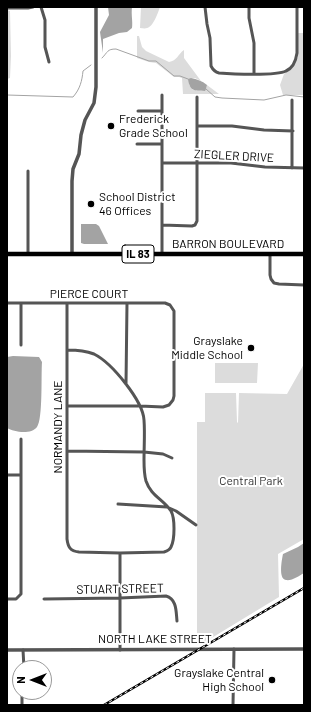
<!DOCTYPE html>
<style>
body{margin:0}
#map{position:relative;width:311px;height:712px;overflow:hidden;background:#fff;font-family:Barlow,sans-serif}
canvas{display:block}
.frame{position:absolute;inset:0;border:8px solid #000;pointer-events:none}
.north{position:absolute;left:12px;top:660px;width:40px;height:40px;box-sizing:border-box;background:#fff;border:1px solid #999;border-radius:50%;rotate:270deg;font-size:11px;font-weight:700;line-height:16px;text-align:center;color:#000}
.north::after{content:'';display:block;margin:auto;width:14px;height:18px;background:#000;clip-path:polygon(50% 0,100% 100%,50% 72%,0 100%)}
</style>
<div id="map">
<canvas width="311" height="712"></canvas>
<div class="frame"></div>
<div class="north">N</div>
</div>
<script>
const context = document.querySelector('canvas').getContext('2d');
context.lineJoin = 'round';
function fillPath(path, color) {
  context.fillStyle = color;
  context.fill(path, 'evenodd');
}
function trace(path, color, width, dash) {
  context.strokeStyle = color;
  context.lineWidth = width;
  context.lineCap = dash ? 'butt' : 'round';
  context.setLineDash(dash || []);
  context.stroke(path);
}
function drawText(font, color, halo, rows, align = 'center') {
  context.font = font + ' Barlow,sans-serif';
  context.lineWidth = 4;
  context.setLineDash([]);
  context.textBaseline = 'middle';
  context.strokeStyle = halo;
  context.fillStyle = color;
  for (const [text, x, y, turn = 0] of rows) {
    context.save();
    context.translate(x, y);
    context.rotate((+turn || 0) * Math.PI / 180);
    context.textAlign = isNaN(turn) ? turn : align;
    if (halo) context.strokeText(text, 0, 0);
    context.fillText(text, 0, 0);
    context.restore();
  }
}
fillPath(new Path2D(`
 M141 7H160C158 13 153 27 147 28 145 29 142 28 140 28Z
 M7 10 10 11 11 56 10 78 7 79Z
 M298 33H304V95H283L280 85 284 74 292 68 298 57Z
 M137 36H139L142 47 146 51 169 62C177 61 178 54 184 50V58L201 81 195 78H191L189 85 193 90 206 89 207 85 219 94H183L182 78 179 77H174L156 63 149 62 137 58Z
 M215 363H258L257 383H215Z
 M304 364V539L278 554 279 597 200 645 196 644 197 641V422H205V393H236L237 422 238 423 239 393 287 394Z`), '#dcdcdc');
fillPath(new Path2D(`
 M108 7H132C131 15 133 22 132 28L127 32 119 33 103 39V53L100 32 109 15Z
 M191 78C197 79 202 81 207 85L206 89 205 91C194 90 190 92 188 79Z
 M81 224H96L99 226 108 244H84L81 243Z
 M13 356 39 357 42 362C41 375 43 419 37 427 31 435 14 432 7 428V357Z
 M304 543V573C299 576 292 581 286 580 278 579 282 559 283 554L298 547Z`), '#a3a3a3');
trace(new Path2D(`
 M102 58C108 52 107 49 116 49L149 61H156L174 76H180L188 79
 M206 89 215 97 222 98 264 100 286 95 304 97
 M7 95 73 97C80 89 82 81 83 71L91 65`), '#a3a3a3', 1);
trace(new Path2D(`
 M41 7 45 20V47L49 62
 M205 7 207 24 210 38 211 66C213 70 215 72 219 73 231 74 277 76 286 71 293 68 296 60 297 53V7
 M249 7V18L254 43V74
 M7 8H28L33 7
 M138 111H162
 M198 126H232L264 130 293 131
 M137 144H162
 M162 163H231L265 167 304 168
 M292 168V100
 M28 171V254
 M162 225 192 226 195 225 197 221V97
 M162 254V95
 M270 254V275L271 279 274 283 279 284 304 285
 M7 303H165L170 305 174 311V396L173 400 169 405 163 407 140 406H67
 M67 303V539C68 547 70 551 79 552L120 553 164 552C167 551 170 550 171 547 175 539 175 518 171 511 163 499 151 496 146 481 144 474 144 467 144 460 144 447 145 433 144 420 143 401 112 363 94 354 86 351 77 350 68 350
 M21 345V303
 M126 384 127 303
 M67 451 144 452 163 454 172 458
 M7 475H20
 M118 504 167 507 176 511 196 525
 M7 599H16L21 594V439
 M44 599 120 598 166 596C177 599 176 612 177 621
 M23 650 24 668
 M120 650V553
 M22 705V692
 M233 705 234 649`), '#555', 3);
trace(new Path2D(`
 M72 254V181L73 169 79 154 81 135 85 120 94 103 96 87V7
 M7 650 304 649`), '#555', 3.5);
trace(new Path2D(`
 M7 254H304`), '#000', 4.5);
const rail = new Path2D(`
 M104 705 304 588`);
trace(rail, '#000', 2.5);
trace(rail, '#fff', 1, [3]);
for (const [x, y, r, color] of [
 [111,126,4,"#000"],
 [91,204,4,"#000"],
 [251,348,4,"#000"],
 [272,680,4,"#000"]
]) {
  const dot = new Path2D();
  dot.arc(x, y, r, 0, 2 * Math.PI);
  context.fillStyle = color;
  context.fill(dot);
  trace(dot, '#fff', 1.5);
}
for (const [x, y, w] of [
 [138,254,32]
]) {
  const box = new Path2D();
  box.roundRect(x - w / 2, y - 9, w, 18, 3);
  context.fillStyle = '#fff';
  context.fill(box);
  trace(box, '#000', 1);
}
drawText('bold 11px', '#000', null, [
 ["IL 83",138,254]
]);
drawText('12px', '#000', '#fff', [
 ["Frederick",119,119],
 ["Grade School",119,133],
 ["School District",99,197],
 ["46 Offices",99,211],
 ["Grayslake",243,341,"right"],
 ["Middle School",243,355,"right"],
 ["Grayslake Central",264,673,"right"],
 ["High School",264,687,"right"]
], 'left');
drawText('12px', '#000', '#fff', [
 ["ZIEGLER DRIVE",234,156,3],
 ["BARRON BOULEVARD",228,244],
 ["PIERCE COURT",89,294],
 ["NORMANDY LANE",58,427,-90],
 ["STUART STREET",120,589,-1],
 ["NORTH LAKE STREET",155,639]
]);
drawText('12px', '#333', '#fff', [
 ["Central Park",251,481]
]);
</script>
